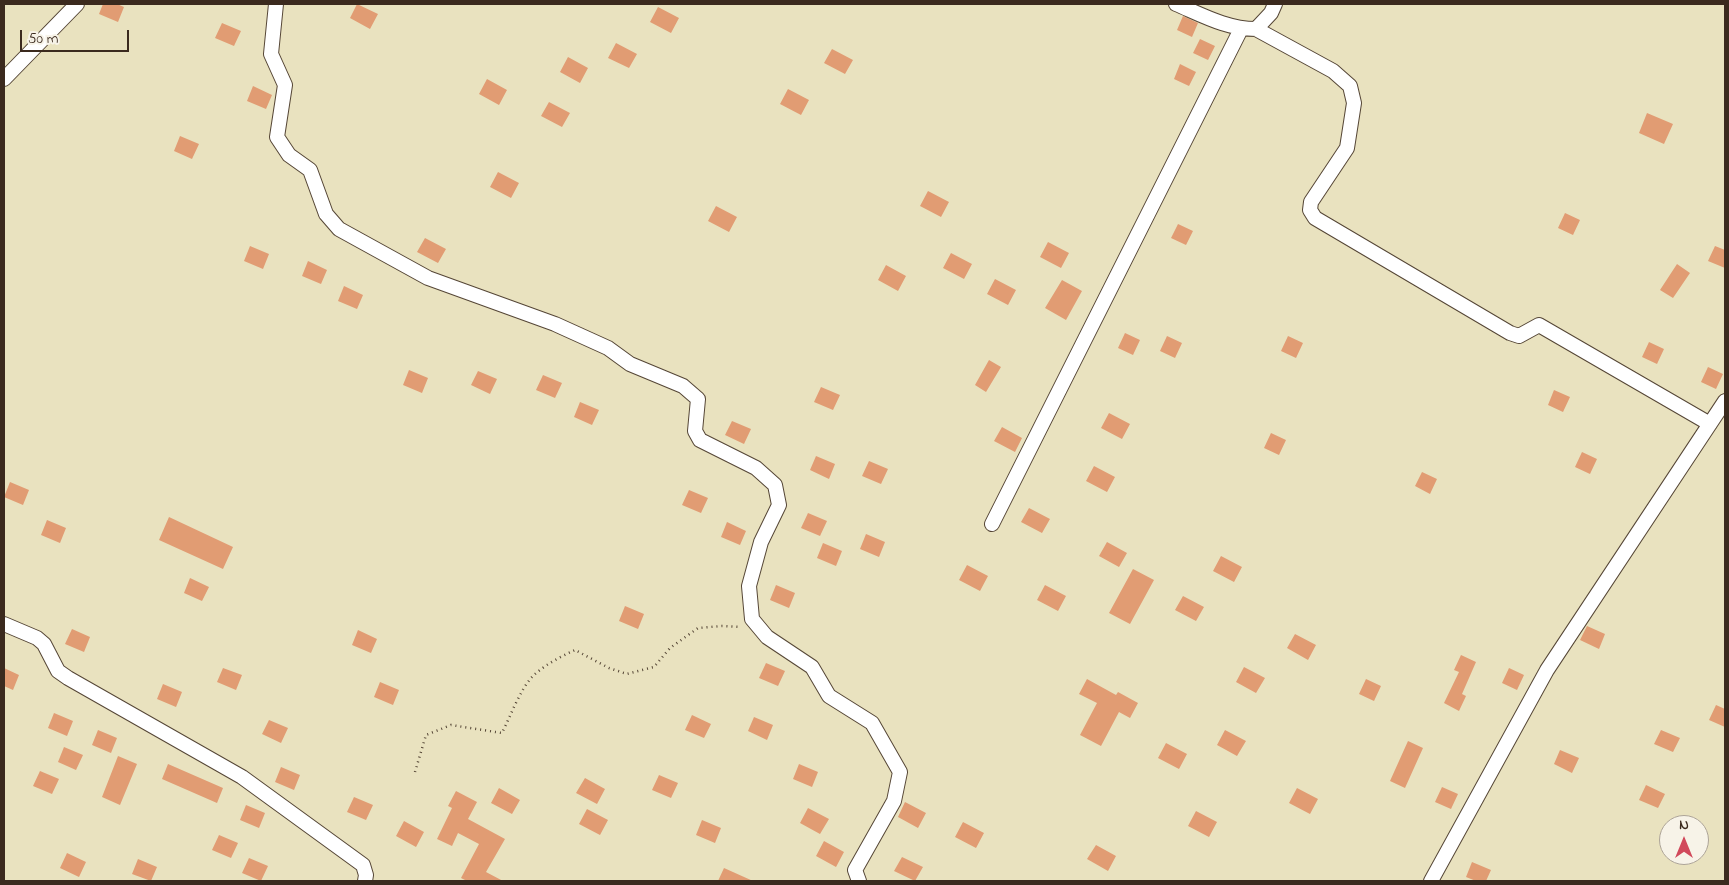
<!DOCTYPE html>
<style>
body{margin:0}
#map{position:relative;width:1729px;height:885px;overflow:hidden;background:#e9e2bf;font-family:"Indie Flower",sans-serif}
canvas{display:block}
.frame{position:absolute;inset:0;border:5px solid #3b2a1e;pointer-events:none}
.north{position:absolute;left:1659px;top:815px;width:50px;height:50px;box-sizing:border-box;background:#f7f3e8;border:1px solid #aca397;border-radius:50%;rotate:0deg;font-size:14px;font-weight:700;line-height:20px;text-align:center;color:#3b2a1e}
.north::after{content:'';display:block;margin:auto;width:18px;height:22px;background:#d1495b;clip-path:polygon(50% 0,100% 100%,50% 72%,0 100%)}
.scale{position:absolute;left:20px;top:30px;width:109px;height:22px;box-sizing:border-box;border:2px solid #3b2a1e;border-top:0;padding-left:6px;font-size:15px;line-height:18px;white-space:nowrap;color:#3b2a1e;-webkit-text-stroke:4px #f7f3e8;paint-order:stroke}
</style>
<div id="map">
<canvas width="1729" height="885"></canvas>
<div class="frame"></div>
<div class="north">N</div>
<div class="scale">50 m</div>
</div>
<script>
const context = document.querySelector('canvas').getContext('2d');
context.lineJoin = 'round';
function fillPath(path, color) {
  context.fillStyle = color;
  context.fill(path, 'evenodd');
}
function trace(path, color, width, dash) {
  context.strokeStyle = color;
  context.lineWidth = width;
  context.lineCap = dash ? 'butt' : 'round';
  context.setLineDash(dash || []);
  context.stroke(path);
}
fillPath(new Path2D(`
 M103 4H117L124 7 118 22 99 14Z
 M357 4 378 14 370 29 350 18Z
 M658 7 679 18 671 33 650 22Z
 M1183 16 1198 23 1192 37 1177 30Z
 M222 23 241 31 234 46 215 38Z
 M1200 39 1215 46 1208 60 1193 53Z
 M616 43 637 54 629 68 608 58Z
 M832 49 853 60 845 74 824 63Z
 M568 57 588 68 580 83 560 72Z
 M1180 64 1196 72 1189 86 1174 79Z
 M487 79 507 90 499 105 479 94Z
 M253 86 272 95 266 109 247 101Z
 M788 89 809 100 801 115 780 104Z
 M549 102 570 113 562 127 541 116Z
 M1647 113 1673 124 1664 144 1639 133Z
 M180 136 199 144 192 159 174 151Z
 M498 172 519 183 511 198 490 187Z
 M928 191 949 202 941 217 920 206Z
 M716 206 737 217 729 232 708 221Z
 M1565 213 1580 220 1573 235 1558 228Z
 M1178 224 1193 231 1186 245 1171 238Z
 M425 238 446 249 438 263 417 252Z
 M1048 242 1069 253 1061 268 1040 257Z
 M250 246 269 254 263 269 244 261Z
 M1715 246 1725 250V268L1708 261Z
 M951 253 972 264 964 279 943 268Z
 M308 261 327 270 321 284 302 276Z
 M1677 264 1690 273 1673 298 1660 290Z
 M886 265 906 276 898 291 878 280Z
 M995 279 1016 290 1008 305 987 294Z
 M1062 280 1082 291 1066 320 1045 308Z
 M344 286 363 295 357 309 338 301Z
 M1125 333 1140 340 1133 355 1118 348Z
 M1167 336 1182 343 1175 358 1160 351Z
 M1288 336 1303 343 1296 358 1281 351Z
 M1649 342 1664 349 1657 364 1642 357Z
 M989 360 1001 367 986 392 975 385Z
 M1708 367 1723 374 1716 389 1701 382Z
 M409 370 428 378 422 393 403 385Z
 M478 371 497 379 490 394 471 385Z
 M543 375 562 383 555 398 536 390Z
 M821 387 840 395 833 410 814 402Z
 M1554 390 1570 397 1563 412 1548 405Z
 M580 402 599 410 592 425 574 417Z
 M1109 413 1130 424 1122 439 1101 428Z
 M732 421 751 429 744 444 725 435Z
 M1002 427 1022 438 1015 452 994 441Z
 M1271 433 1286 440 1279 455 1264 448Z
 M1582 452 1597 459 1590 474 1575 467Z
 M816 456 835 464 829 479 810 470Z
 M869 461 888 469 881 484 862 476Z
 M1094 466 1115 477 1107 492 1086 481Z
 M1422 472 1437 479 1430 494 1415 486Z
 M10 482 29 490 23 505 4 497Z
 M689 490 708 498 701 513 682 505Z
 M1029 508 1050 519 1042 533 1021 522Z
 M808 513 827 521 820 536 801 528Z
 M169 517 233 547 223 569 159 540Z
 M47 520 66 528 60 543 41 535Z
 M727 522 746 531 740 545 721 537Z
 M866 534 885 542 879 557 860 549Z
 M1107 542 1127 553 1119 567 1099 556Z
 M823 543 842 551 836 566 817 558Z
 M1221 556 1242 567 1234 582 1213 571Z
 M967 565 988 576 980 591 959 580Z
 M1133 569 1154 580 1130 624 1109 613Z
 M190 578 209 587 202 601 184 593Z
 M776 585 795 593 789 608 770 600Z
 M1045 585 1066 596 1058 611 1037 600Z
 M1183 596 1204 607 1196 621 1175 610Z
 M625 606 644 614 638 629 619 621Z
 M1587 626 1605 634 1599 649 1580 640Z
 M72 629 90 637 84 652 65 644Z
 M358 630 377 639 371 653 352 645Z
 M1295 634 1316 645 1308 660 1287 648Z
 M1461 655 1476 662 1462 694 1466 696 1459 711 1444 703 1459 672 1454 670Z
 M766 663 785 671 778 686 759 678Z
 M1244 667 1265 678 1256 693 1236 682Z
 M4 668 19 675 13 690 4 686Z
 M223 668 242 675 236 690 217 682Z
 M1509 668 1524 675 1517 690 1502 683Z
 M1087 679 1116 695 1118 692 1138 703 1130 718 1119 712 1101 746 1080 735 1097 703 1079 694Z
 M1366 679 1381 686 1374 701 1359 694Z
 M380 682 399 690 393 705 374 697Z
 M163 684 182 692 176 707 157 699Z
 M1716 705 1725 709V727L1709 720Z
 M54 713 73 721 67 736 48 728Z
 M692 715 711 724 704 738 685 730Z
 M754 717 773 725 767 740 748 731Z
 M269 720 288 728 281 743 262 734Z
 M98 730 117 738 111 753 92 745Z
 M1225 730 1246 741 1237 756 1217 745Z
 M1661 730 1680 738 1673 752 1654 744Z
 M1408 741 1423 748 1405 788 1390 781Z
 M1166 743 1187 754 1179 769 1158 758Z
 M64 747 83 755 76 770 58 762Z
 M1560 750 1579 758 1572 773 1554 764Z
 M118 756 137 764 120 805 102 797Z
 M168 764 223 788 217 803 162 779Z
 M799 764 818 772 812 787 793 779Z
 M281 767 300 775 294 790 275 782Z
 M40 771 59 779 52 794 33 786Z
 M659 775 678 783 671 798 652 790Z
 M585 778 605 789 597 804 576 793Z
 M1646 785 1665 794 1658 808 1639 800Z
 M1442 787 1458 794 1451 809 1435 802Z
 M499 788 520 800 512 814 491 803Z
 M1297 788 1318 799 1310 814 1289 803Z
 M456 791 477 802 468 819 505 839 486 872 503 881H467L461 878 479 844 458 833 452 846 437 839 452 808 448 806Z
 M354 797 373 805 366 820 347 812Z
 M905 802 926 813 918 828 898 817Z
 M246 805 265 813 259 828 240 820Z
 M808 808 829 819 820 834 800 823Z
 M587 809 608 820 600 835 579 824Z
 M1196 811 1217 822 1209 837 1188 826Z
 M702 820 721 828 715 843 696 835Z
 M404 821 424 832 416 847 396 836Z
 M963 822 984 833 976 848 955 837Z
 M219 835 238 843 231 858 212 850Z
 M824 841 844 852 836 867 816 856Z
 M1096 845 1116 856 1108 871 1087 859Z
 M67 853 86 862 79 877 60 868Z
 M902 857 923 867 915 881 894 871Z
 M249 858 268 866 261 881 242 873Z
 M138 859 157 867 151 881 132 874Z
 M1472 862 1491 870 1486 881H1476L1466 877Z
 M724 868 753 881H718Z`), '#e19c73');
const minor = new Path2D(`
 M276 4 271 54 285 85 277 137 289 155 310 170 326 214 339 229 428 278 555 324 608 348 630 364 683 386 698 399 695 431 700 440 756 468 775 485 779 505 761 542 749 586 752 619 767 637 812 667 829 696 872 723 900 772 894 801 855 870 859 881
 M1176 4C1202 15 1227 29 1256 29L1271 13 1275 4
 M1256 29 1333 71 1350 86 1354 103 1347 148 1311 202 1310 210 1315 218 1510 333 1519 336 1539 325 1710 424
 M4 79 77 4
 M992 524 1241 29
 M4 624 37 638 44 644 58 671 68 678 242 777 363 865 366 875 365 881
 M1431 881 1547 670 1725 401`);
trace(minor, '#554636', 16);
trace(new Path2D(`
 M415 772 426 735 451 725 502 733C510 717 520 690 532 677 544 665 560 657 575 650L609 668 627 674 654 667 670 648 698 628 722 626 741 627`), '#554636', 2.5, [1, 4]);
trace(minor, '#fff', 14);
</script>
